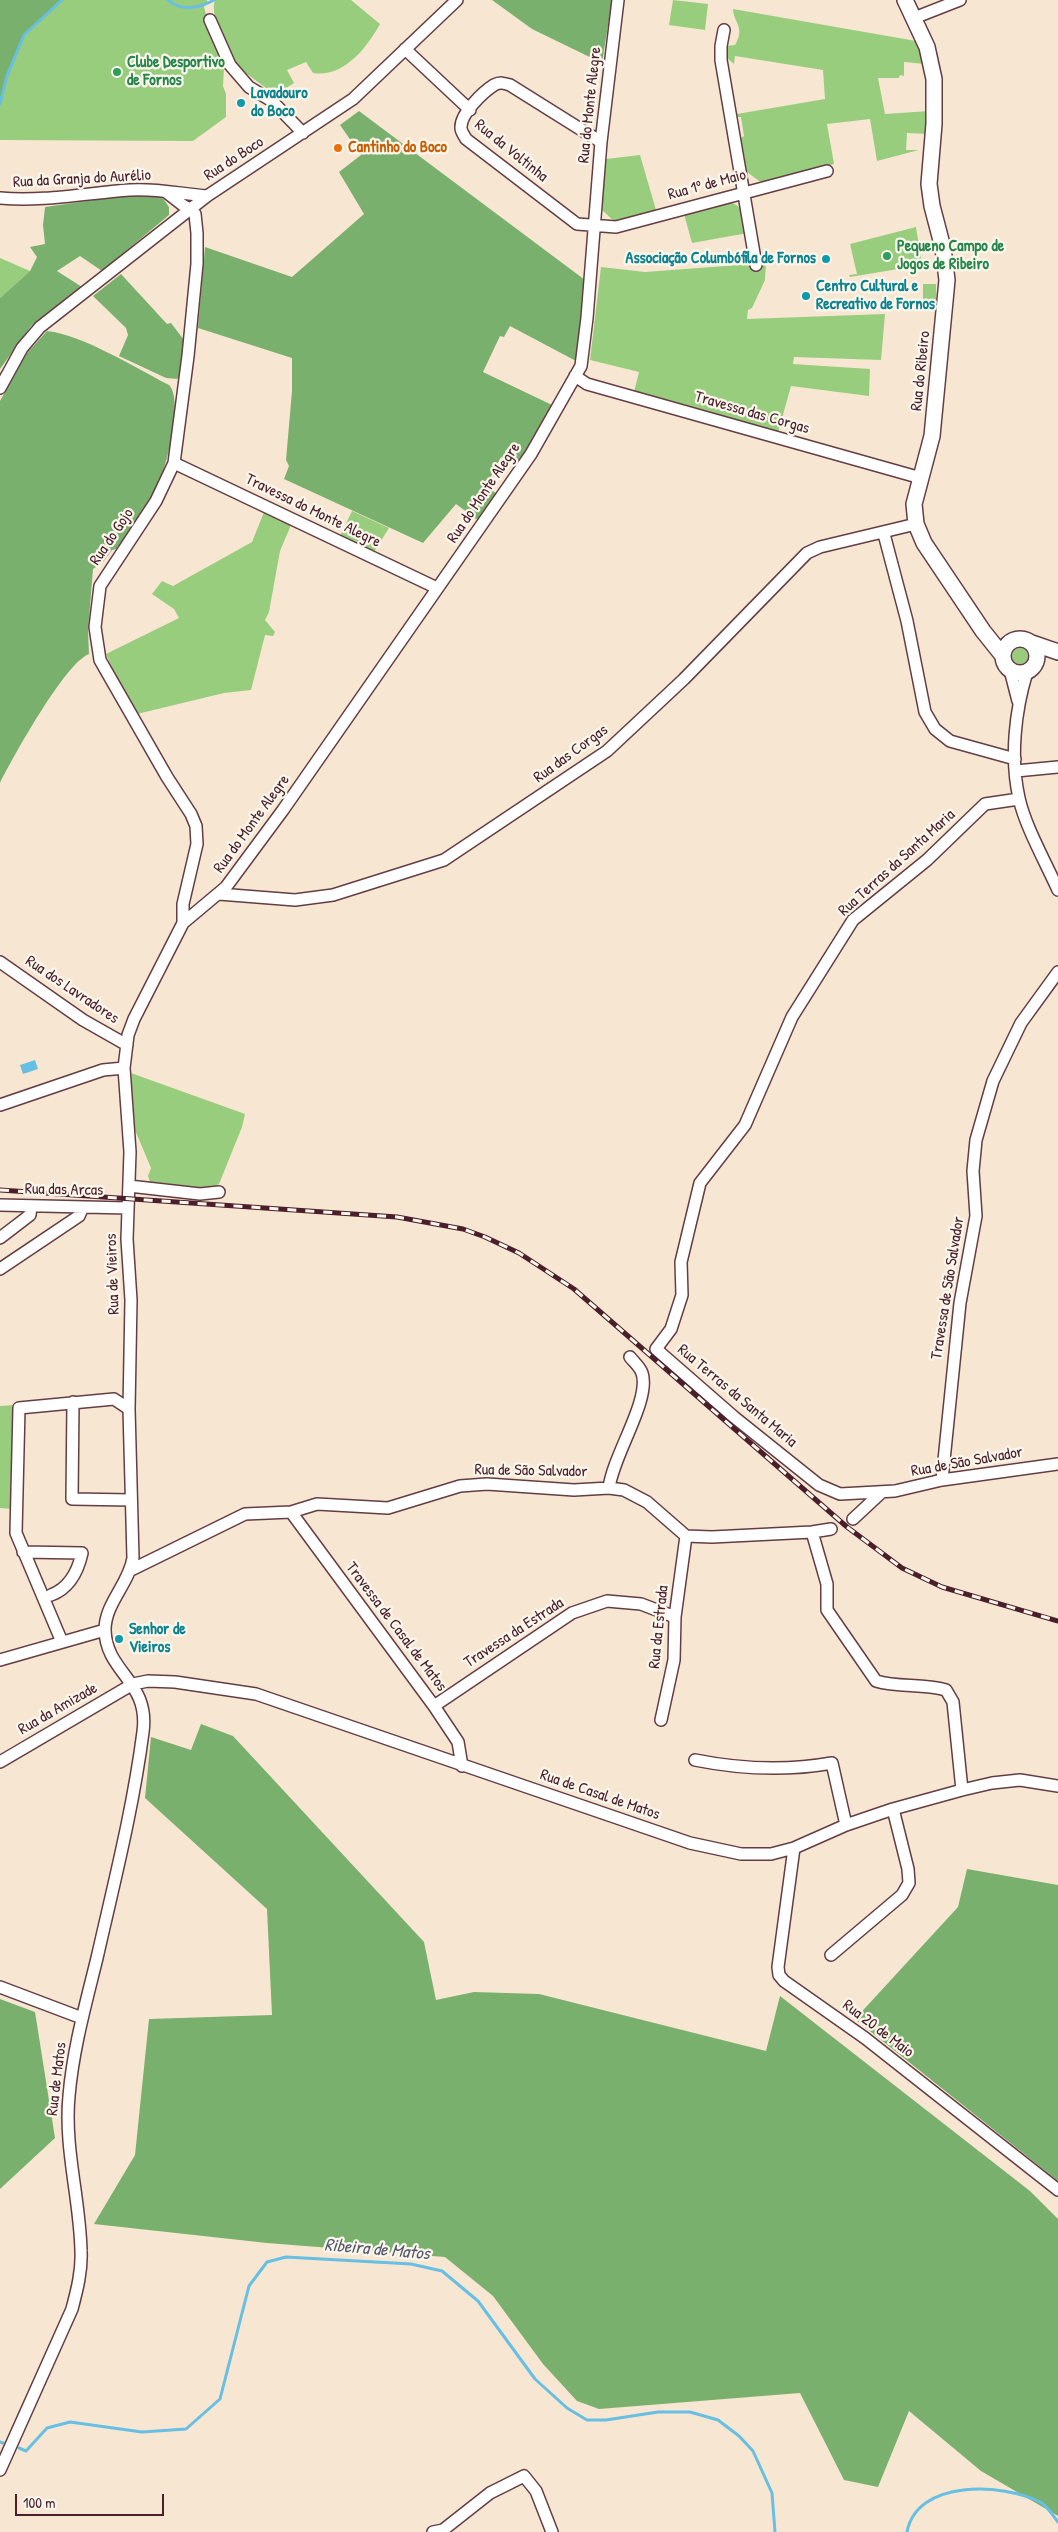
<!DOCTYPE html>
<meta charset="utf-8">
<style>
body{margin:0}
#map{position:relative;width:1058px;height:2532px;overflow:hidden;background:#f7e7d2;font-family:"Patrick Hand",sans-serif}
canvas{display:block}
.scale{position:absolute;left:15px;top:2494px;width:149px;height:22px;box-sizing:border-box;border:2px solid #4a1f2b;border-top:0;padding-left:6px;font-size:15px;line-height:18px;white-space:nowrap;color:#4a1f2b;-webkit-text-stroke:4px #fbf7ec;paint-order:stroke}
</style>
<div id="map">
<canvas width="1058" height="2532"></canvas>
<div class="scale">100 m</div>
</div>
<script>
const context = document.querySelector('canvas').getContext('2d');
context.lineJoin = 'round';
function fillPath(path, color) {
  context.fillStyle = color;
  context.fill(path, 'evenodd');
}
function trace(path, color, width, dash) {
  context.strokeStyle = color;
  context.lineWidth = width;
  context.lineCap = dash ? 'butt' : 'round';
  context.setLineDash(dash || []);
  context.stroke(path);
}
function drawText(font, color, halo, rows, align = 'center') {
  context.font = font + ' "Patrick Hand",sans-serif';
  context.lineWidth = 4.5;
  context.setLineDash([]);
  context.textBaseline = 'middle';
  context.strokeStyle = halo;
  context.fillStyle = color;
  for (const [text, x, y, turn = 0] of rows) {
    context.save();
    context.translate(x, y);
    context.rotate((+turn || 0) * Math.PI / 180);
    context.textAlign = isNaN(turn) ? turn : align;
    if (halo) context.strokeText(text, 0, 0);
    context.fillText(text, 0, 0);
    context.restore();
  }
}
fillPath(new Path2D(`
 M61 0H207L208 3 204 6 208 24 224 68 223 86 226 94V117L193 141 0 140V104L7 76 24 35Z
 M215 0H351L380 24C367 48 343 78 313 73L306 62 287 70 294 83 275 95C263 85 238 69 229 57 222 45 210 13 215 0Z
 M673 0 708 4 705 30 669 25Z
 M733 9 916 41 925 64 904 62V76L900 75 899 78H878L885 114 929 111V134L907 133 906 150H919L877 161 870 119 827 124 834 164 764 182 759 181 747 172 741 138 744 136 741 117H737V114L825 99 823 70 735 56 734 64 726 57V46L735 45C746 27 733 22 733 9Z
 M640 155 656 210 615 222 602 210 606 159Z
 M728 202C745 205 745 219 748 233L692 243 684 214Z
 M916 227 922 265 850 277 849 275 857 274 850 244Z
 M0 258 30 271 0 298Z
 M766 263 765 280 752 308 748 310 747 319 885 314 881 360 794 357 793 364 870 369 869 396 791 386 778 433 634 392 639 372 590 360 601 267 645 272Z
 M923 284H936V308H923Z
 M352 511 389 528 374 552 340 536Z
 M264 512 291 525 280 551 269 612 265 620 275 632 273 636 265 635 251 690 224 693 137 714 121 688 106 654 179 618 174 609 152 594 162 581 173 586 252 542Z
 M1012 656a8 8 0 1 1 16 0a8 8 0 1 1-16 0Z
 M131 1073 245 1114 242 1127 219 1184 204 1191 151 1185 148 1176 151 1168 135 1130Z
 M15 1405 12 1509 0 1508V1406Z`), '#98cd7e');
fillPath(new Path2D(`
 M0 0H62L24 35 7 76 0 104Z
 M492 0H612L602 63 532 29Z
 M359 111 585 280 576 361 510 326 504 337 500 336 483 372 552 405 519 464 501 457 486 486 497 494 479 521 456 504 423 543 284 479 289 466 286 460 292 391V358L198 328 205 247 292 277 364 214 339 172 361 155 340 125Z
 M129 195 162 197 169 207V215L102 271 80 256 57 271 82 287 31 326 0 369V298L30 271 37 257 30 247 45 244 43 225 45 207Z
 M121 274 167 324 171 323 184 340 180 376 177 379 166 378 119 356 128 335 126 328 93 296Z
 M47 331C83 335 136 368 169 385 184 400 166 469 157 488 147 510 131 530 116 549L112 550 103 562 93 569 88 630 89 654C65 663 13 757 0 783V401L26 354Z
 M201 1724 233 1736 424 1942 436 2000 474 1992 539 1994 766 2051 780 1996 1030 2191 1058 2219V2516L981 2471 909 2411 878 2487 844 2480 800 2393 599 2409 577 2401 543 2364 493 2296 445 2257 267 2243 94 2224 135 2155 149 2019 272 2015 267 1909 145 1798 151 1737 191 1750Z
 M967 1869 1058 1885V2181L855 2019 958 1907Z
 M0 1999 35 2012 55 2138 0 2189Z`), '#7ab06d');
fillPath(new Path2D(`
 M35 1060 38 1069 23 1074 20 1065Z`), '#67bfe4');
trace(new Path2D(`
 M168 0C181 12 200 8 214 0
 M0 104 7 76 24 35 62 0
 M0 2442 3 2443
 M19 2448 26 2451 47 2428 70 2422 142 2432 186 2429 220 2399 249 2286 267 2262 286 2257 411 2264 442 2271 478 2301 535 2379 567 2408 587 2420H606L658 2412H690L718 2420 739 2436 753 2451 772 2493 775 2532
 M907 2532C917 2479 1003 2483 1040 2502 1047 2505 1053 2516 1058 2522`), '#67bfe4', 3);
const minor = new Path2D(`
 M914 18 960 0
 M210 20 230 65 249 87 272 101 303 133
 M724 30 721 46V60L756 265
 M405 49 470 110
 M601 142 510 85C504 83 500 82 494 85 483 92 460 114 461 128 461 132 464 135 466 139L577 224 616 227 827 171
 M0 198C44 202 86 193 130 190 155 188 181 194 207 196
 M575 376 587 384 921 478
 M0 388 22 348 40 327 207 196 353 99 457 0
 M174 463 437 588
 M884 534 907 621 925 712 935 729 950 741 1015 759
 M1010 670 1018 701
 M1027 672C1015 711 1010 758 1019 798 1025 826 1046 863 1058 890
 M1016 771 1058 767
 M1019 799 985 804 927 860 853 920 792 1017 745 1125 700 1183 681 1262 682 1295 671 1329 656 1349 734 1417 819 1485 840 1494 895 1491 942 1480 1058 1464
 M219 894 295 900 333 895 444 860 607 751 684 679 807 553 820 547 916 524
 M183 923 226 887 283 810 531 454 581 366 587 318 601 142 618 0
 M0 962 83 1020 127 1045
 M0 1105 103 1070 124 1068
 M129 1186 200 1194 219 1192
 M0 1205 128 1208
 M0 1238 30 1215 31 1206
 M0 1269 79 1216 83 1207
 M73 1402 72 1499 131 1500
 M942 1480 960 1303 976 1216 973 1171 976 1140 993 1081 1021 1023 1058 972
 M609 1488C613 1455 651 1400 642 1373 640 1367 634 1362 630 1357
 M291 1512 434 1706 458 1742 462 1766
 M853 1519 882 1492
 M812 1532 827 1584V1610L876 1681C899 1688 922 1683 946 1690L953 1702 962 1790
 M23 1552 82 1553C78 1571 70 1588 51 1595
 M131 1570 245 1514 291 1512 317 1504 388 1508 460 1486 487 1484 574 1490 609 1488 624 1490 647 1502 686 1536 712 1537 812 1532 831 1529
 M62 1642 16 1533 19 1408 114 1399 129 1409
 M0 1660 105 1630
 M434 1706 572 1613 607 1601 641 1604 675 1617
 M661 1720 674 1660 675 1617 686 1536
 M695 1760C740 1769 787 1771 832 1763L846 1825
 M0 1762 133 1684 148 1681 175 1682 256 1694 690 1843 741 1854H771L794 1848 846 1825 893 1809 962 1790 992 1783 1020 1780 1058 1786
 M794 1848 778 1967 779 1975 784 1981 865 2038 1058 2190
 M831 1955 902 1895 909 1883 908 1869 893 1809
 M0 1987 82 2018
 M0 2470 72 2309C77 2290 82 2271 81 2251 80 2199 64 2148 69 2096 73 2049 86 2003 97 1958 114 1883 133 1809 143 1732 150 1681 106 1673 105 1630 105 1603 129 1584 133 1558L129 1409 131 1300 127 1239 130 1152 124 1068 128 1035 134 1019 183 923V904L197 844 196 826 191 814 167 777 100 660 95 627 100 586 156 501 174 463 188 356 197 264V233L195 214 191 209 184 206 166 192
 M433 2532 443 2530 490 2493 524 2476 536 2491 552 2532`);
const major = new Path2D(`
 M905 0 927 47 934 79V124L929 184 932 206 943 248 947 280 932 436 914 504 916 524 924 543 983 631 1003 656
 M1003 656a17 17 0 1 1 34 0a17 17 0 1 1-34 0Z
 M1032 643 1058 652`);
trace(minor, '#643d44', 14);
trace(major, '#643d44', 18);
trace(minor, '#fff', 11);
trace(major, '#fff', 15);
const rail = new Path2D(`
 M0 1190 397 1217 463 1229 485 1237 519 1253 574 1289 847 1527 902 1568 942 1587 1058 1621`);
trace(rail, '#4a1f2b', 5);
trace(rail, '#fbf7ec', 3, [9]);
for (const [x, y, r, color] of [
 [117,72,5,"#2e9e5b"],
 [241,103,5,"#0f9aa8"],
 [338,148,5,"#e8710a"],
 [887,256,5,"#2e9e5b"],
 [826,259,5,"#0f9aa8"],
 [806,296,5,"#0f9aa8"],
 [119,1639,5,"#0f9aa8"]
]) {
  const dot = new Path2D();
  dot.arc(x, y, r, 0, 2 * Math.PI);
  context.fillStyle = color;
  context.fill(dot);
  trace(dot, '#fbf7ec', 2);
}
drawText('bold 16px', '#27864d', '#fbf7ec', [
 ["Clube Desportivo",127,63],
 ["de Fornos",127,81],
 ["Pequeno Campo de",897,247],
 ["Jogos de Ribeiro",897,265]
], 'left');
drawText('bold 16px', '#0d838f', '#fbf7ec', [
 ["Lavadouro",251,94],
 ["do Boco",251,112],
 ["Associação Columbófila de Fornos",816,259,"right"],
 ["Centro Cultural e",816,287],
 ["Recreativo de Fornos",816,305],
 ["Senhor de",129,1630],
 ["Vieiros",129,1648]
], 'left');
drawText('16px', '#4a1f2b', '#fbf7ec', [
 ["Rua do Monte Alegre",590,105,-84],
 ["Rua da Voltinha",511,151,39],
 ["Rua do Boco",234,159,-33],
 ["Rua da Granja do Aurélio",82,179,-3],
 ["Rua 1º de Maio",707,185,-15],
 ["Rua do Ribeiro",921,371,-84],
 ["Travessa das Corgas",752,413,16],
 ["Rua do Monte Alegre",484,493,-56],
 ["Travessa do Monte Alegre",313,511,26],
 ["Rua do Gojo",112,537,-56],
 ["Rua das Corgas",571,754,-36],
 ["Rua do Monte Alegre",252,824,-54],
 ["Rua Terras da Santa Maria",897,863,-42],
 ["Rua dos Lavradores",72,990,34],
 ["Rua das Arcas",64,1190,1],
 ["Rua de Vieiros",113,1274,-92],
 ["Travessa de São Salvador",948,1288,-81],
 ["Rua Terras da Santa Maria",737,1396,40],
 ["Rua de São Salvador",967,1462,-10],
 ["Rua de São Salvador",531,1471,1],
 ["Travessa de Casal de Matos",396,1627,53],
 ["Rua da Estrada",659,1627,-84],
 ["Travessa da Estrada",514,1633,-33],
 ["Rua da Amizade",58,1709,-30],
 ["Rua de Casal de Matos",600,1795,19],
 ["Rua 20 de Maio",878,2029,37],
 ["Rua de Matos",57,2079,-83]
]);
drawText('bold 16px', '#c56008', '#fbf7ec', [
 ["Cantinho do Boco",348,148]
], 'left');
drawText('italic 18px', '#54576c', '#fbf7ec', [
 ["Ribeira de Matos",377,2250,5]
]);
</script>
